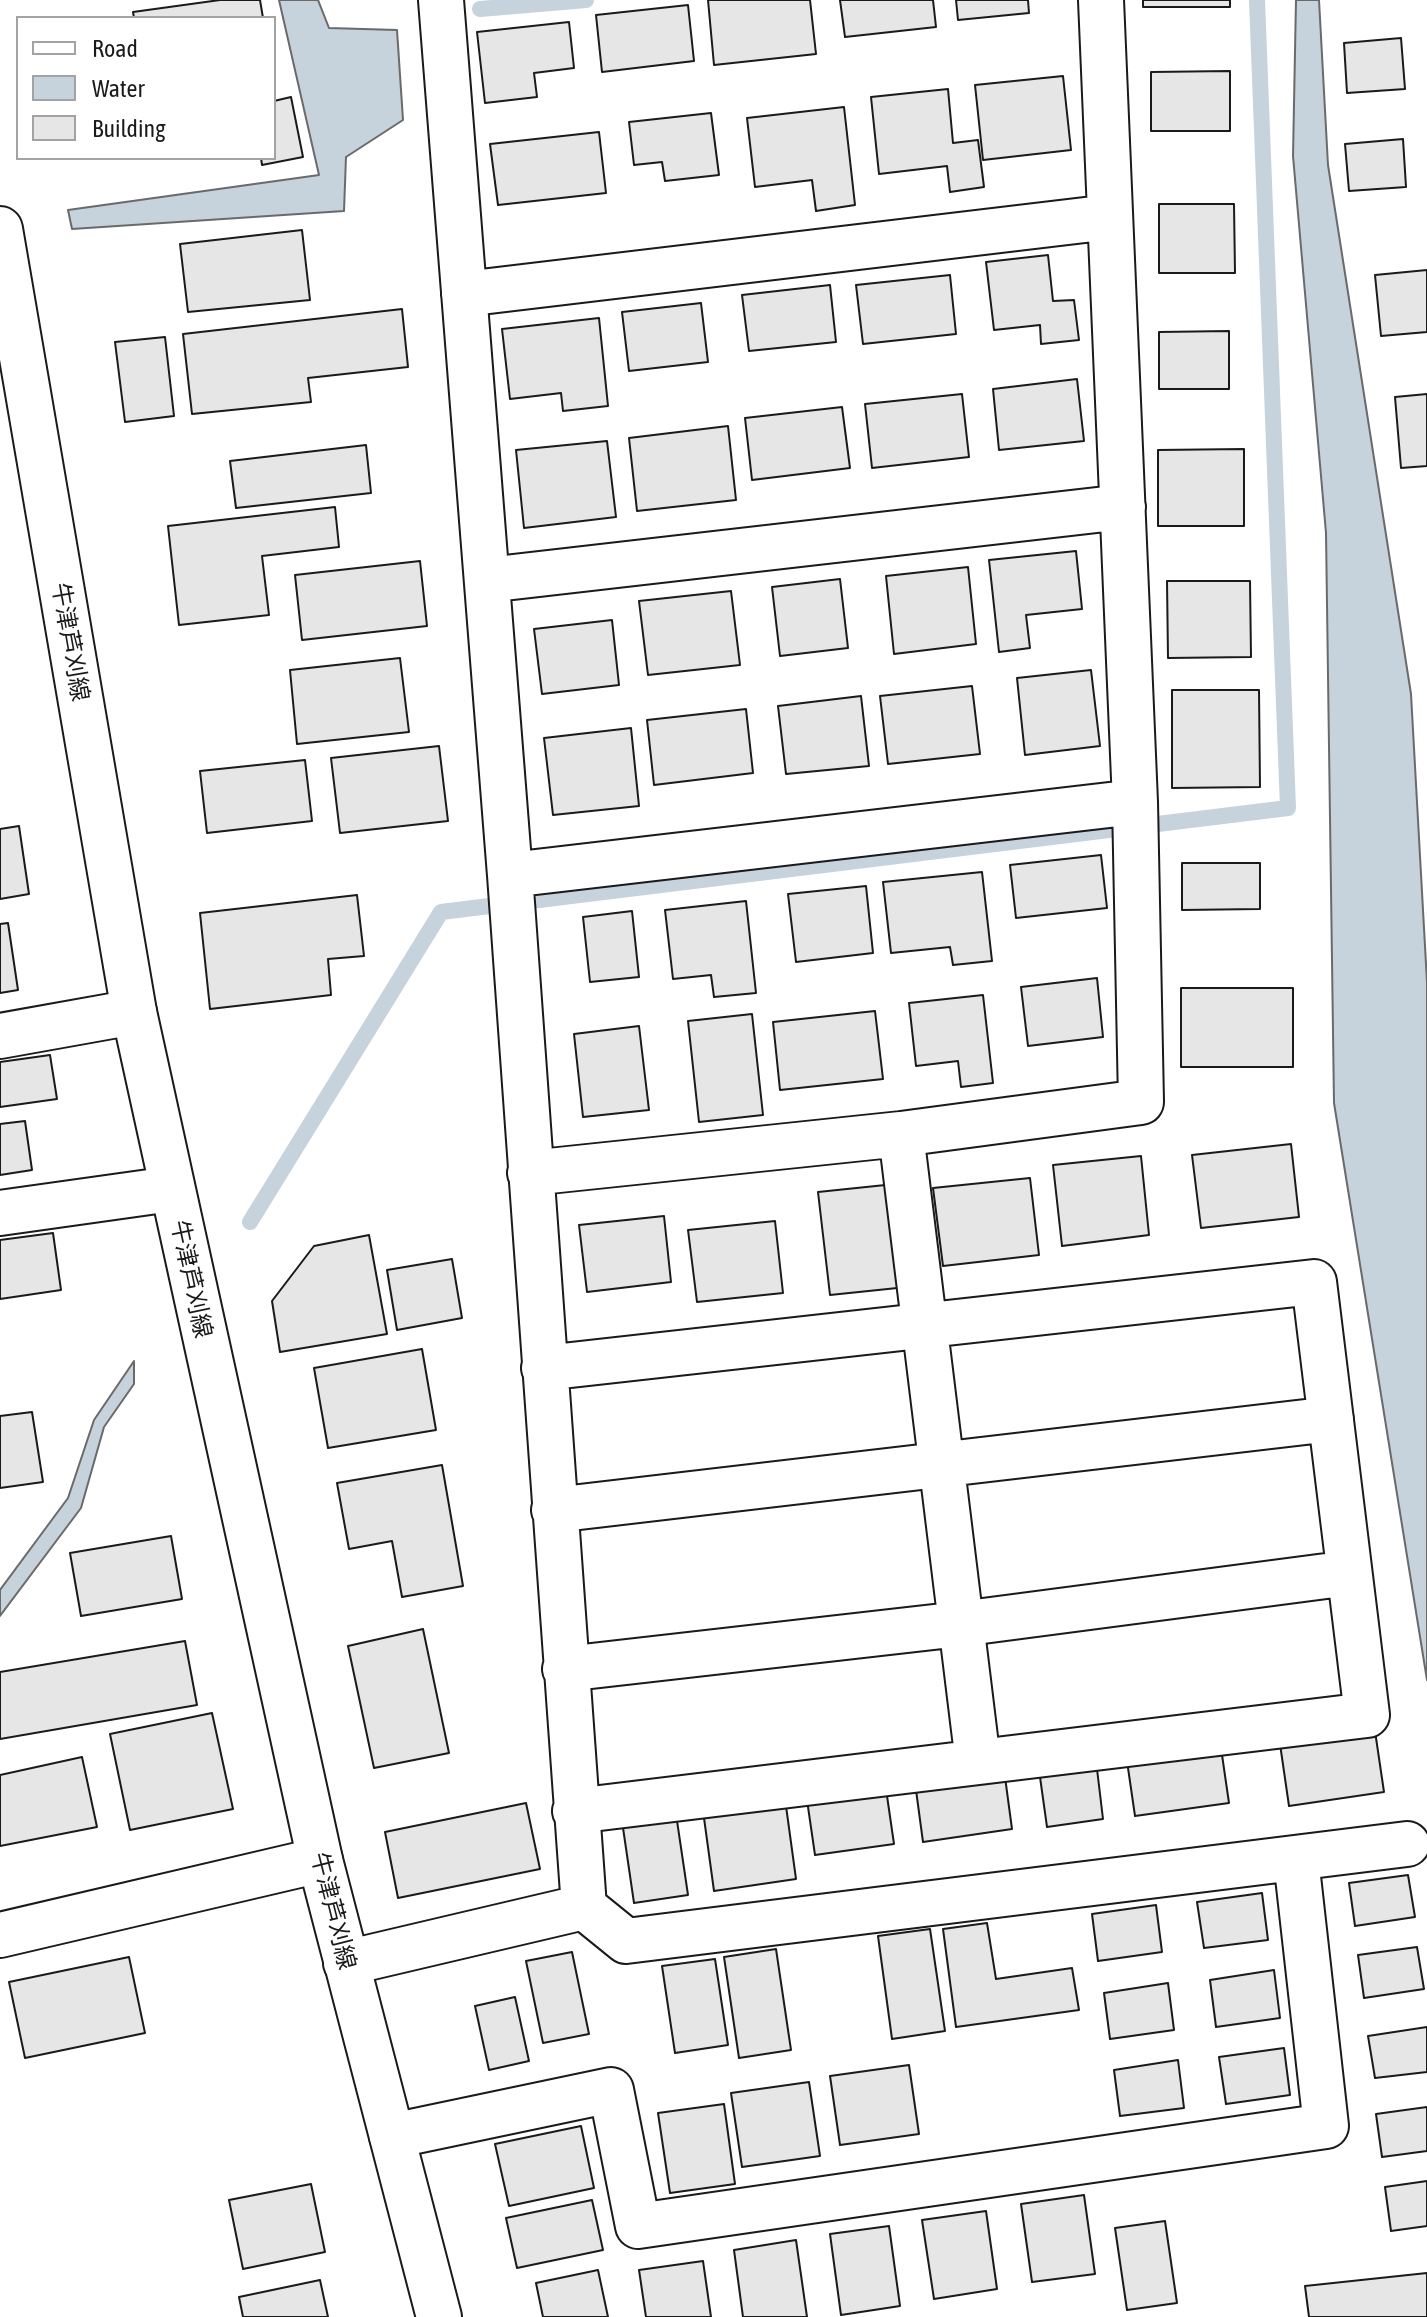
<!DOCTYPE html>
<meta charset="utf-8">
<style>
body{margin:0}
#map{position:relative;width:1427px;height:2317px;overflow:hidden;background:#fff;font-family:"Asap Condensed",sans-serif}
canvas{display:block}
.legend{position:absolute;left:16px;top:16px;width:260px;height:144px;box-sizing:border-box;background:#fff;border:2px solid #a3a3a3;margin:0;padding:10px 14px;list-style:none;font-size:24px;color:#1a1a1a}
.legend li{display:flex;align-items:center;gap:16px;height:40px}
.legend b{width:40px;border:2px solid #a3a3a3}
</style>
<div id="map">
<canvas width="1427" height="2317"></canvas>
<ul class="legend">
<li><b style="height:10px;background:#fff"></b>Road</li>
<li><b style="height:22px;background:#c6d2dc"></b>Water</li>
<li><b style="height:22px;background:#e6e6e6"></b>Building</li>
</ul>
</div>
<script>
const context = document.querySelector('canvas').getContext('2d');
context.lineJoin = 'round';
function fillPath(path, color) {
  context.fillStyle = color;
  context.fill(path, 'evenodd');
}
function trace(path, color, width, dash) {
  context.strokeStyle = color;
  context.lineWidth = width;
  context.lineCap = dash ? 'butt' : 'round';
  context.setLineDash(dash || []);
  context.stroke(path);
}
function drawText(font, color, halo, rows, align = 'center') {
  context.font = font + ' "Asap Condensed","Noto Sans JP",sans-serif';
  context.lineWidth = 6;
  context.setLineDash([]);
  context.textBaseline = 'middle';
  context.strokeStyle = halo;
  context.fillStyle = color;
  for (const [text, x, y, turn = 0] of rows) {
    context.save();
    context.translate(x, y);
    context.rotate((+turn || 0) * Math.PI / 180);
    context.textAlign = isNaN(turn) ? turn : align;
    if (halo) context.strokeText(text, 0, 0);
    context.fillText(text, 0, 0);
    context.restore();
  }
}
const water = new Path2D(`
 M279 0H318L329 28 397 30 403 120 346 157 344 211 72 229 68 210 319 175Z
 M1296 0H1319L1328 165 1411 694 1427 982V1680L1334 1103 1326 533 1293 156Z
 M134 1361V1384L104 1427 81 1508 0 1616V1590L68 1498 94 1420Z`);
fillPath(water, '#c6d2dc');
trace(water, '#6a6a6a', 2);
trace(new Path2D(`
 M480 9 586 0
 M250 1222 441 912 1288 808 1257 0`), '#c6d2dc', 16);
const building = new Path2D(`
 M220 0H260L263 18H134L133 12Z
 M708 0H810L816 54 714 65Z
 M840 0H933L936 27 845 37Z
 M956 0H1028L1029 13 958 20Z
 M1143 0H1230V7H1143Z
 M688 5 694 61 602 72 596 15Z
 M569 22 574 68 534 73 537 97 485 103 477 32Z
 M1401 38 1405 89 1347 93 1344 43Z
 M1230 71V131H1151V72Z
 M1063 76 1071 150 983 160 975 85Z
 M948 89 953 143 978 140 984 187 950 192 947 166 879 174 871 97Z
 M291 97 303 157 262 165 261 158H274V101Z
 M844 107 855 205 816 211 812 180 755 187 747 118Z
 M711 113 719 175 665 181 662 162 634 165 629 122Z
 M599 132 606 193 498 205 490 144Z
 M1403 139 1406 187 1349 191 1345 144Z
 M1159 204H1234L1235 273H1159Z
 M302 230 310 300 188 312 180 244Z
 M1048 255 1053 301 1074 300 1079 340 1041 344 1040 325 994 330 986 262Z
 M1427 270V332L1381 336 1375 275Z
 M950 275 956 334 863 344 856 285Z
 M830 285 836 342 749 351 742 295Z
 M701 303 708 362 629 371 622 312Z
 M402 309 408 367 308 378 311 402 192 414 183 334Z
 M599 318 608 406 563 411 561 393 510 399 502 329Z
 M1229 331V389H1159V332Z
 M165 337 174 416 125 422 115 342Z
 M1077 379 1084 441 999 450 993 389Z
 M962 394 969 457 872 468 865 404Z
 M1427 394V466L1401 468 1395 397Z
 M842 407 850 468 752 480 745 418Z
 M728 426 736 500 637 511 629 438Z
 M607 441 616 517 524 528 516 450Z
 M366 445 371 493 236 508 230 461Z
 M1244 449V526H1158V450Z
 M335 507 339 547 262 556 269 615 179 625 168 526Z
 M1076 551 1082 609 1026 615 1030 648 999 652 989 560Z
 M420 561 427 626 302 640 295 575Z
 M968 567 976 644 894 654 886 576Z
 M840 579 848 648 780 656 772 587Z
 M1167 581H1250L1251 657 1168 658Z
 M731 591 740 665 648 675 639 601Z
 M612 620 619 685 542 694 534 629Z
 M400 658 409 732 297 744 290 670Z
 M1091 670 1100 746 1025 755 1017 678Z
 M972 686 980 754 888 764 880 696Z
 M1172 690H1259L1260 787 1172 788Z
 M861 696 869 766 786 774 778 706Z
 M746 709 753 773 654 785 647 720Z
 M631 728 639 806 553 815 544 738Z
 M439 746 448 821 340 833 331 758Z
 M305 760 312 821 207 833 200 771Z
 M19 826 29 894 0 899V829Z
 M1101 855 1107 908 1016 918 1010 865Z
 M1182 863H1260V909L1182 910Z
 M982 872 992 961 953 965 950 947 891 953 883 882Z
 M866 886 873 953 796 962 788 894Z
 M357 895 364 956 328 959 331 995 210 1009 200 913Z
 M746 901 756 993 714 997 711 975 673 979 665 910Z
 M632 911 639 977 590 982 583 917Z
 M8 923 18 990 0 993V924Z
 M1097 978 1103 1037 1028 1046 1021 987Z
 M1181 988H1293V1067H1181Z
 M983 995 993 1083 961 1087 958 1061 916 1066 909 1003Z
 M875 1011 883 1079 780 1090 773 1022Z
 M752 1014 763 1115 699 1122 688 1021Z
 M639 1026 649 1110 583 1117 574 1034Z
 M50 1055 57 1099 0 1107V1062Z
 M25 1121 32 1170 0 1175V1124Z
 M1291 1144 1299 1217 1201 1228 1192 1155Z
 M1141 1156 1149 1235 1062 1246 1053 1165Z
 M1030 1178 1039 1255 943 1266 933 1188Z
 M895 1184 907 1287 830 1295 818 1192Z
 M664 1216 671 1282 587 1292 579 1225Z
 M775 1221 783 1293 697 1302 688 1230Z
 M53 1233 61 1290 0 1299V1240Z
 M369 1235 387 1334 280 1352 272 1301 314 1246Z
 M452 1259 462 1318 397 1330 387 1270Z
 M422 1349 436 1430 328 1448 314 1368Z
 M32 1412 43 1482 0 1488V1416Z
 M442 1465 463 1586 402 1597 392 1541 349 1549 337 1483Z
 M171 1536 182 1599 81 1616 70 1553Z
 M423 1629 449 1753 374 1768 348 1646Z
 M185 1641 197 1705 0 1739V1672Z
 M212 1713 233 1809 130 1830 110 1734Z
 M1375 1731 1384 1792 1289 1806 1280 1744Z
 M1221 1748 1229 1803 1135 1816 1127 1761Z
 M82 1757 97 1827 0 1846V1775Z
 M1097 1769 1103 1819 1047 1827 1040 1777Z
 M1005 1777 1012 1829 923 1842 916 1790Z
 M886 1789 894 1844 815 1855 807 1800Z
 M526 1803 540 1869 398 1898 385 1832Z
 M786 1806 796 1879 714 1891 704 1818Z
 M676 1814 688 1895 634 1903 622 1821Z
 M1408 1875 1415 1917 1355 1926 1349 1883Z
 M1262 1893 1268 1940 1204 1948 1197 1902Z
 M1156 1905 1162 1952 1098 1961 1092 1914Z
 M987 1923 996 1979 1072 1968 1079 2010 956 2027 943 1929Z
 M930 1929 945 2031 892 2039 878 1936Z
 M1417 1947 1424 1989 1364 1998 1358 1955Z
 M776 1949 791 2050 739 2058 724 1957Z
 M572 1952 589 2034 543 2043 526 1961Z
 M129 1957 145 2033 25 2058 9 1982Z
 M715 1959 728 2045 675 2053 662 1966Z
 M1274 1970 1280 2018 1216 2027 1210 1980Z
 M1168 1983 1174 2030 1110 2039 1104 1993Z
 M515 1997 529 2061 489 2070 475 2006Z
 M1427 2027V2072L1375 2078 1368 2036Z
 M1284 2048 1290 2095 1226 2104 1219 2057Z
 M1178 2060 1184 2108 1120 2116 1114 2070Z
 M909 2065 919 2134 840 2145 830 2076Z
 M809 2082 820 2156 742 2167 731 2093Z
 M724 2104 735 2184 670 2193 658 2113Z
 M1427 2107V2151L1382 2157 1376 2114Z
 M581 2126 594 2188 509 2206 495 2144Z
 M1427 2181V2226L1391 2231 1385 2187Z
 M311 2184 325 2252 243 2269 229 2200Z
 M1084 2195 1095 2274 1032 2282 1021 2204Z
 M592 2200 603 2250 517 2268 506 2218Z
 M986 2211 997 2289 934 2299 922 2220Z
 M1165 2221 1177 2303 1127 2310 1115 2228Z
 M889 2226 900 2306 841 2315 830 2234Z
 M796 2240 807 2317H743L734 2250Z
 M703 2261 711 2317H646L639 2270Z
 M598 2270 608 2317H543L536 2283Z
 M1427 2273V2317H1309L1305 2286Z
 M320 2280 328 2317H243L239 2297Z`);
fillPath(building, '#e6e6e6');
trace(building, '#1a1a1a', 2);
const street = new Path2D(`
 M441 0 510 875 584 1907
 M464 294 1110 217
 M487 580 1123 507
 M510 875 1135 802
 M0 1036 134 1012
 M901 1134 978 1762
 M530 1173 901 1134 1141 1102 1135 802 1101 0
 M0 1213 171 1189
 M544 1368 1314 1282 1367 1715 575 1811
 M554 1510 1331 1419
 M565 1669 960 1624 1349 1573
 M0 1935 320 1860
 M346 1963 584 1907 626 1941 1407 1844
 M392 2136 611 2090 638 2226 1326 2126 1296 1859`);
const primary = new Path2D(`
 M0 229 134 1012 320 1860 439 2317`);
trace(street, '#1a1a1a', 48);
trace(primary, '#1a1a1a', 48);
trace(street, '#fff', 44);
trace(primary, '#fff', 44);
drawText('24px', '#1a1a1a', '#fff', [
 ["牛津芦刈線",70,642,80],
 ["牛津芦刈線",191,1279,78],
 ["牛津芦刈線",333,1911,76]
]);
</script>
